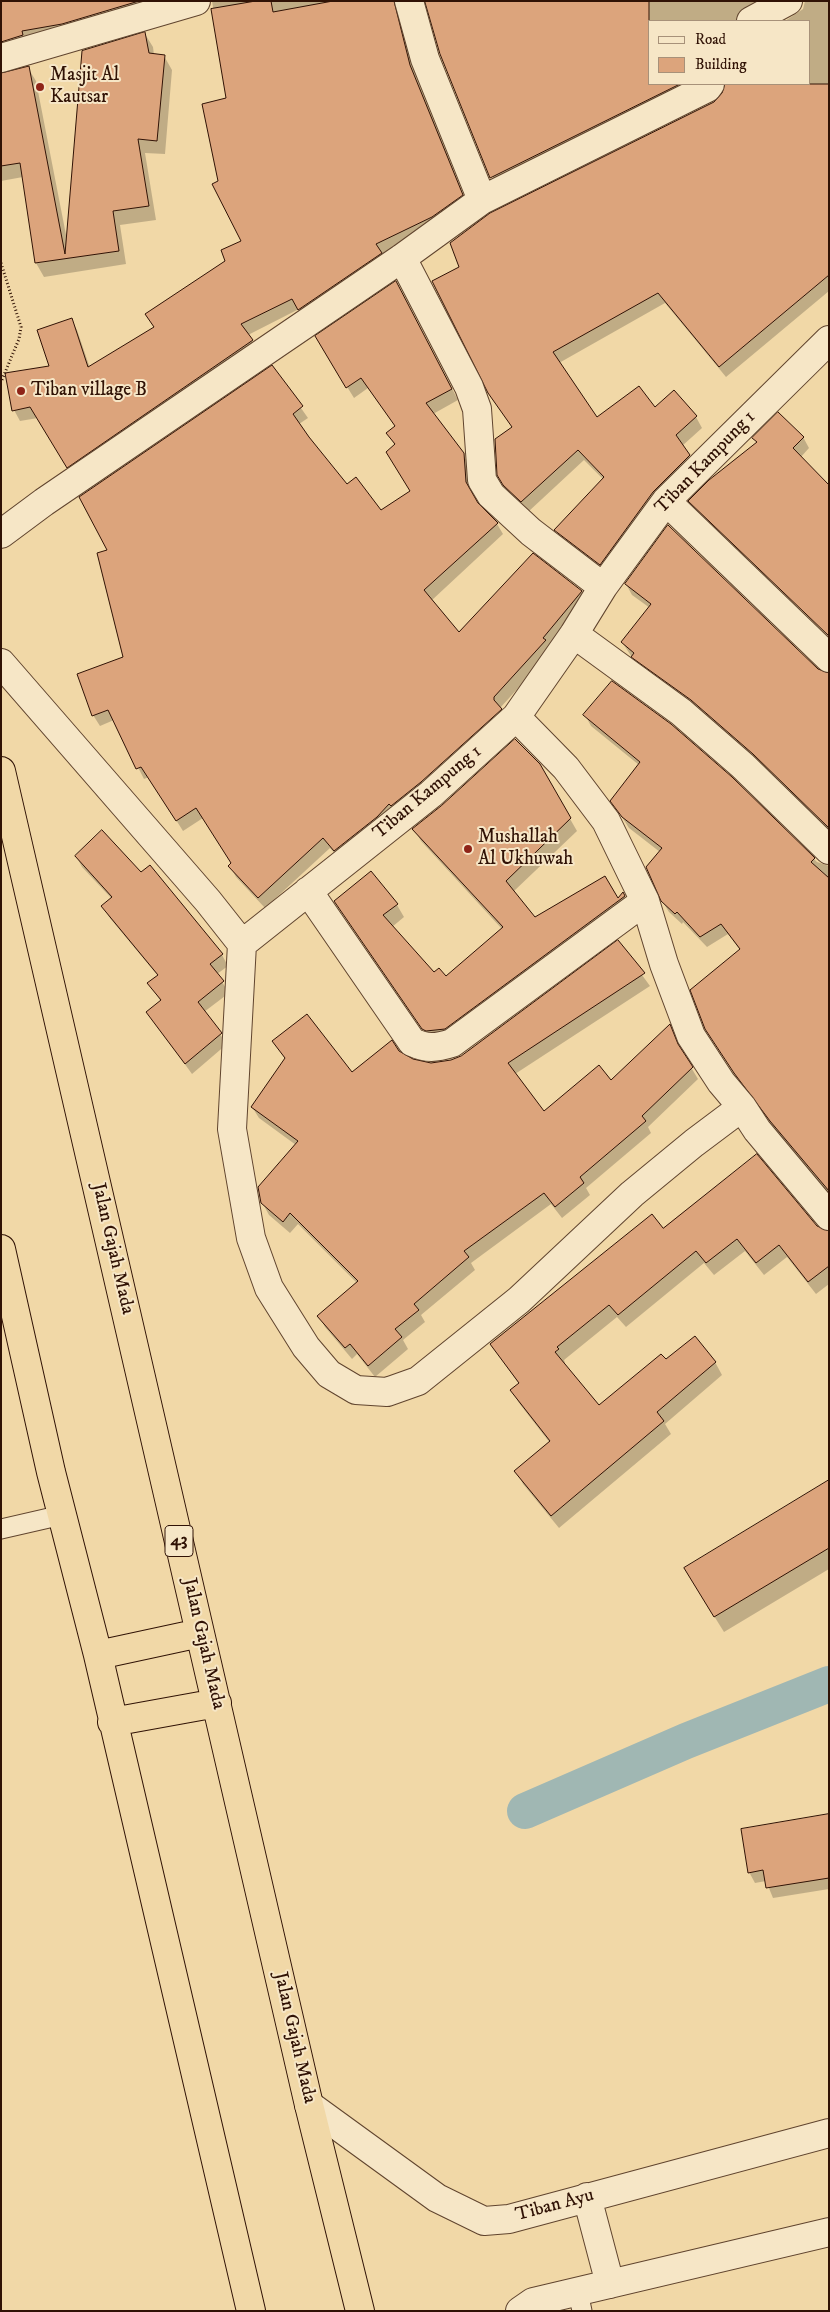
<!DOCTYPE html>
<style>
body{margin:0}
#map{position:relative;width:830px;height:2312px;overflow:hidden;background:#f1d8a7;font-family:"IM FELL DW Pica",serif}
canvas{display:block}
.frame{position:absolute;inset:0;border:2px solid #301205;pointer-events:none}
.legend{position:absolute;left:648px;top:20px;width:162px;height:65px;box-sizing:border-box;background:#f6e6c6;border:1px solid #a79179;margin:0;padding:6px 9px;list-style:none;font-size:15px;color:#301205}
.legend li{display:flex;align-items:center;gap:10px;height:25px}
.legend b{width:25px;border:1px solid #a79179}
</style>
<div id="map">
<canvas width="830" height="2312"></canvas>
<div class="frame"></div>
<ul class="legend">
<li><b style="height:6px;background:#f6e6c6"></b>Road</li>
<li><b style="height:14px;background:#dca47c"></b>Building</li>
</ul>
</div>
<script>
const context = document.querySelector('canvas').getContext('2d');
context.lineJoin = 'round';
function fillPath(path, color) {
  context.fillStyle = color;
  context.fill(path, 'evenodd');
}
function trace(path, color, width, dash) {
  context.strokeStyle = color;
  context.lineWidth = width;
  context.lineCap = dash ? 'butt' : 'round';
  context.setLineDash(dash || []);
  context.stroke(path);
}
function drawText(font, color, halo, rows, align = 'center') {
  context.font = font + ' "IM FELL DW Pica",serif';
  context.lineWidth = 4;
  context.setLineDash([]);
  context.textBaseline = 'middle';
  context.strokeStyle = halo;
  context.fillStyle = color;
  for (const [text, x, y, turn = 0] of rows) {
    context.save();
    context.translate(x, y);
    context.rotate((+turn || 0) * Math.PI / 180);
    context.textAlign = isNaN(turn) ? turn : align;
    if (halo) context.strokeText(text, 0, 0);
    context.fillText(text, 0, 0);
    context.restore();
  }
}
fillPath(new Path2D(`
 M16 1H145L147 16 1 46V4Z
 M212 1H404L400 17 416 76 468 206 438 228 381 255 387 265 306 320 299 309 248 335 259 352 74 478 38 418 20 421 14 410 50 366 71 319 77 330 90 368 155 328 227 262 242 242 219 182 227 99Z
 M427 1H784L747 21H649V84H706L498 189 441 54Z
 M805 1H829V291L726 377 665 303 559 363 596 419 655 409 696 417 702 428 682 446 696 467 606 575 562 541 556 530 603 479 584 460 528 512 511 496 499 475 513 428 489 392 460 267 715 103 726 84H809V21H785L803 9Z
 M145 34 153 47 154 55 164 56 172 70 165 154 145 153 156 220 120 225 126 264 44 277 36 263 23 177 1 181V75L28 68 36 81 67 240Z
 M402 293 458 400 433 414 470 465 472 494 478 505 497 524 503 534 431 601 459 634 581 591 587 602 551 652 500 708 507 720 341 861 330 848 265 908 236 877 230 866 233 864 203 818 183 831 149 777 144 779 114 720 100 726 93 715 124 658 109 551 272 367 308 418 299 424 347 486 381 512 411 491 395 446 388 434 396 427 368 388 354 398 323 348Z
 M803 437 809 448 800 458 829 486V640L696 512 690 501 757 443 754 438Z
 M626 584 829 674V831L639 668 622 642 650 608 632 595Z
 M585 715 732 778 817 862 829 866V1193L777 1132 742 1084 713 1040 740 950 728 934 707 947 683 922 682 924 669 912 662 901 660 852 629 828 612 801 639 765 591 726Z
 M539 765 577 831 513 892 535 918 618 900 623 894 631 909 431 1041 336 902 397 905 404 917 392 927 434 974 445 977 502 929 421 841 414 829Z
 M76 856 141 874 222 955 228 966 217 974 229 993 204 1012 227 1044 192 1074 148 1013 161 1002 149 983 158 976 109 917 103 906 112 899 82 867Z
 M618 942 650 986 515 1074 543 1113 611 1082 669 1026 683 1054 698 1079 648 1127 651 1133 586 1188 590 1195 562 1218 551 1204 471 1263 475 1270 421 1315 425 1322 403 1340 408 1349 375 1377 357 1354 352 1359 325 1327 319 1316 357 1283 298 1224 290 1233 269 1215 262 1202 296 1145 259 1118 252 1107 286 1060 274 1042 352 1073 392 1042 405 1057 417 1062 437 1064 457 1059Z
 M816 1227 829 1232V1284L816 1294 787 1257 764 1275 745 1251 714 1275 704 1263 626 1327 617 1317 564 1360 565 1363 563 1364 599 1407 666 1361 715 1362 722 1375 665 1424 671 1434 559 1528 523 1484 516 1471 550 1443 519 1403 512 1391 519 1384 491 1344 663 1230Z
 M829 1482V1569L724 1632 694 1584Z
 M829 1816V1889L773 1898 766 1881 755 1883 749 1872Z`), '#0003');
trace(new Path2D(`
 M525 1811 686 1741 829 1684`), '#a0b7b3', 36);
const building = new Path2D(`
 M1 1H139L62 24 22 31 23 35 1 42Z
 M256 1H271L273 12 333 1H394L410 65 463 195 432 217 376 244 382 253 298 310 292 299 241 324 253 340 67 468 30 407 12 411 5 373 49 366 37 330 72 318 88 367 154 327 145 314 225 261 221 250 241 241 212 184 218 181 202 104 226 98 211 9Z
 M425 1H649V84H680L490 178 440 54Z
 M145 32 149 53 165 55 157 141 138 139 149 206 113 211 119 251 35 263 20 163 1 166V73L29 66 65 254 82 51Z
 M725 84H829V275L719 367 658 293 553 352 597 417 639 386 655 407 674 390 697 416 676 435 690 455 653 492 600 565 554 530 604 477 578 450 521 502 503 485 497 475 495 439 512 427 488 393 432 281 459 267 450 243 490 213 714 102 722 93Z
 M396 281 452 389 426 403 464 453 466 482 478 503 498 523 424 590 459 632 533 553 582 591 543 638 546 640 494 697V700L502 709 421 782 391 806 389 804 377 817 334 851 323 838 258 898 228 866 231 863 196 808 176 821 141 767 136 769 108 710 92 716 77 674 123 657 97 553 107 550 79 497 272 365 303 406 293 414 309 437 347 484 356 477 381 510 410 491 386 452 395 444 386 433 395 426 361 378 346 388 315 336Z
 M778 412 804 437 793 448 829 485V636L688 501 709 480 757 442 752 438Z
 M668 525 818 669 829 673V828L753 754 691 700 631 657 634 653 621 642 651 604 625 584Z
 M612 681 671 724 732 777 815 858 811 862 829 878V1191L770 1121 734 1073 705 1029 690 990 740 949 721 924 700 937 677 912 675 914 661 901 646 867 662 848 622 817 610 801 640 762 583 715Z
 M515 739 540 764 571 818 506 881 535 917 605 876 618 898 623 892 625 896 445 1029 426 1031 422 1029 334 901 371 871 398 904 383 915 434 972 439 968 446 976 503 927 412 829 441 806Z
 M102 830 141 872 150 865 223 954 210 964 224 981 198 1002 222 1033 185 1064 146 1012 161 1000 147 983 158 975 101 906 112 897 75 856Z
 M618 940 645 973 508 1063 544 1111 599 1065 611 1080 670 1024 678 1044 693 1067 642 1116 646 1121 580 1177 584 1183 555 1207 544 1193 464 1251 469 1257 414 1304 419 1310 395 1329 402 1337 368 1366 350 1344 345 1348 317 1316 358 1281 290 1213 283 1222 261 1203 258 1187 298 1141 251 1107 285 1058 272 1041 307 1014 352 1072 392 1040 399 1051 413 1059 431 1063 451 1060 461 1056Z
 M757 1154 817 1226 829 1231V1266L808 1282 779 1245 756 1263 737 1239 706 1263 696 1251 618 1315 609 1305 557 1347 559 1349 555 1352 599 1405 661 1354 666 1359 695 1336 716 1362 657 1412 664 1421 551 1516 514 1471 550 1441 510 1390 519 1383 490 1344 652 1214 663 1228Z
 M829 1480V1548L714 1617 684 1568Z
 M829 1814V1878L766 1888 763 1870 748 1873 741 1829Z`);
fillPath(building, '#dca47c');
trace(building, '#301205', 1);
const service = new Path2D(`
 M1 1529 62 1515
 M578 2292 582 2311`);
const minor = new Path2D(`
 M409 1 425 59 482 200
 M751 21 788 1
 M1 58 196 1
 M402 258 469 387 477 409 482 480 491 495 531 532 603 587
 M666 501 829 658
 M1 534 44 502 402 258 482 200 707 88 710 84
 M574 634 681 712 743 766 829 850
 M1 663 208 901 242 944 431 794 516 717 574 634 603 587 666 501 829 340
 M516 717 566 768 606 821 645 901 664 964 691 1036 721 1082 742 1107
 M308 891 412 1042C427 1049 436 1048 452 1043L645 901
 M242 944 232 1129 251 1238 269 1288 306 1347 329 1374 356 1390 387 1392 418 1381 519 1300 632 1194 694 1143 742 1107 757 1130 829 1216
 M309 2105 437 2198 484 2221 509 2219 829 2133
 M587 2197 610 2284
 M520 2311 533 2302 829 2232`);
const trunk = new Path2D(`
 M1 771 309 2105 360 2311
 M1 1249 51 1472 98 1655 251 2311
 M98 1655 200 1633
 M112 1722 217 1703`);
trace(service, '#60442e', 21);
trace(minor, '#60442e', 30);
trace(trunk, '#301205', 30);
trace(new Path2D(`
 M1 263 21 327 19 339 1 382`), '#301205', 3, [1, 2.5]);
trace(service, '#f6e6c6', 19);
trace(minor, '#f6e6c6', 28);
trace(trunk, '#f1d8a7', 28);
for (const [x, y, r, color] of [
 [40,87,5,"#8f2418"],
 [21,391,5,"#8f2418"],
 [468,849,5,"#8f2418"]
]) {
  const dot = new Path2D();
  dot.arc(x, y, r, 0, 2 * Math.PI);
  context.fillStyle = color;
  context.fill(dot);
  trace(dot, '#f6e6c6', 2);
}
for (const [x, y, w] of [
 [179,1541,28]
]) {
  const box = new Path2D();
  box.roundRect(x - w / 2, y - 15.5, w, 31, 4);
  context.fillStyle = '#f6e6c6';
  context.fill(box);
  trace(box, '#301205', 1);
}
drawText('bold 18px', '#301205', null, [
 ["43",179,1541]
]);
drawText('19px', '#301205', '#f6e6c6', [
 ["Masjit Al",50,76],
 ["Kautsar",50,98],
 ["Tiban village B",31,391],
 ["Mushallah",478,838],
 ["Al Ukhuwah",478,860]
], 'left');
drawText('19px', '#301205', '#f6e6c6', [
 ["Tiban Kampung 1",706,463,-46],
 ["Tiban Kampung 1",428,793,-40],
 ["Jalan Gajah Mada",112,1249,77],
 ["Jalan Gajah Mada",203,1644,77],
 ["Jalan Gajah Mada",294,2038,77],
 ["Tiban Ayu",555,2206,-15]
]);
</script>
